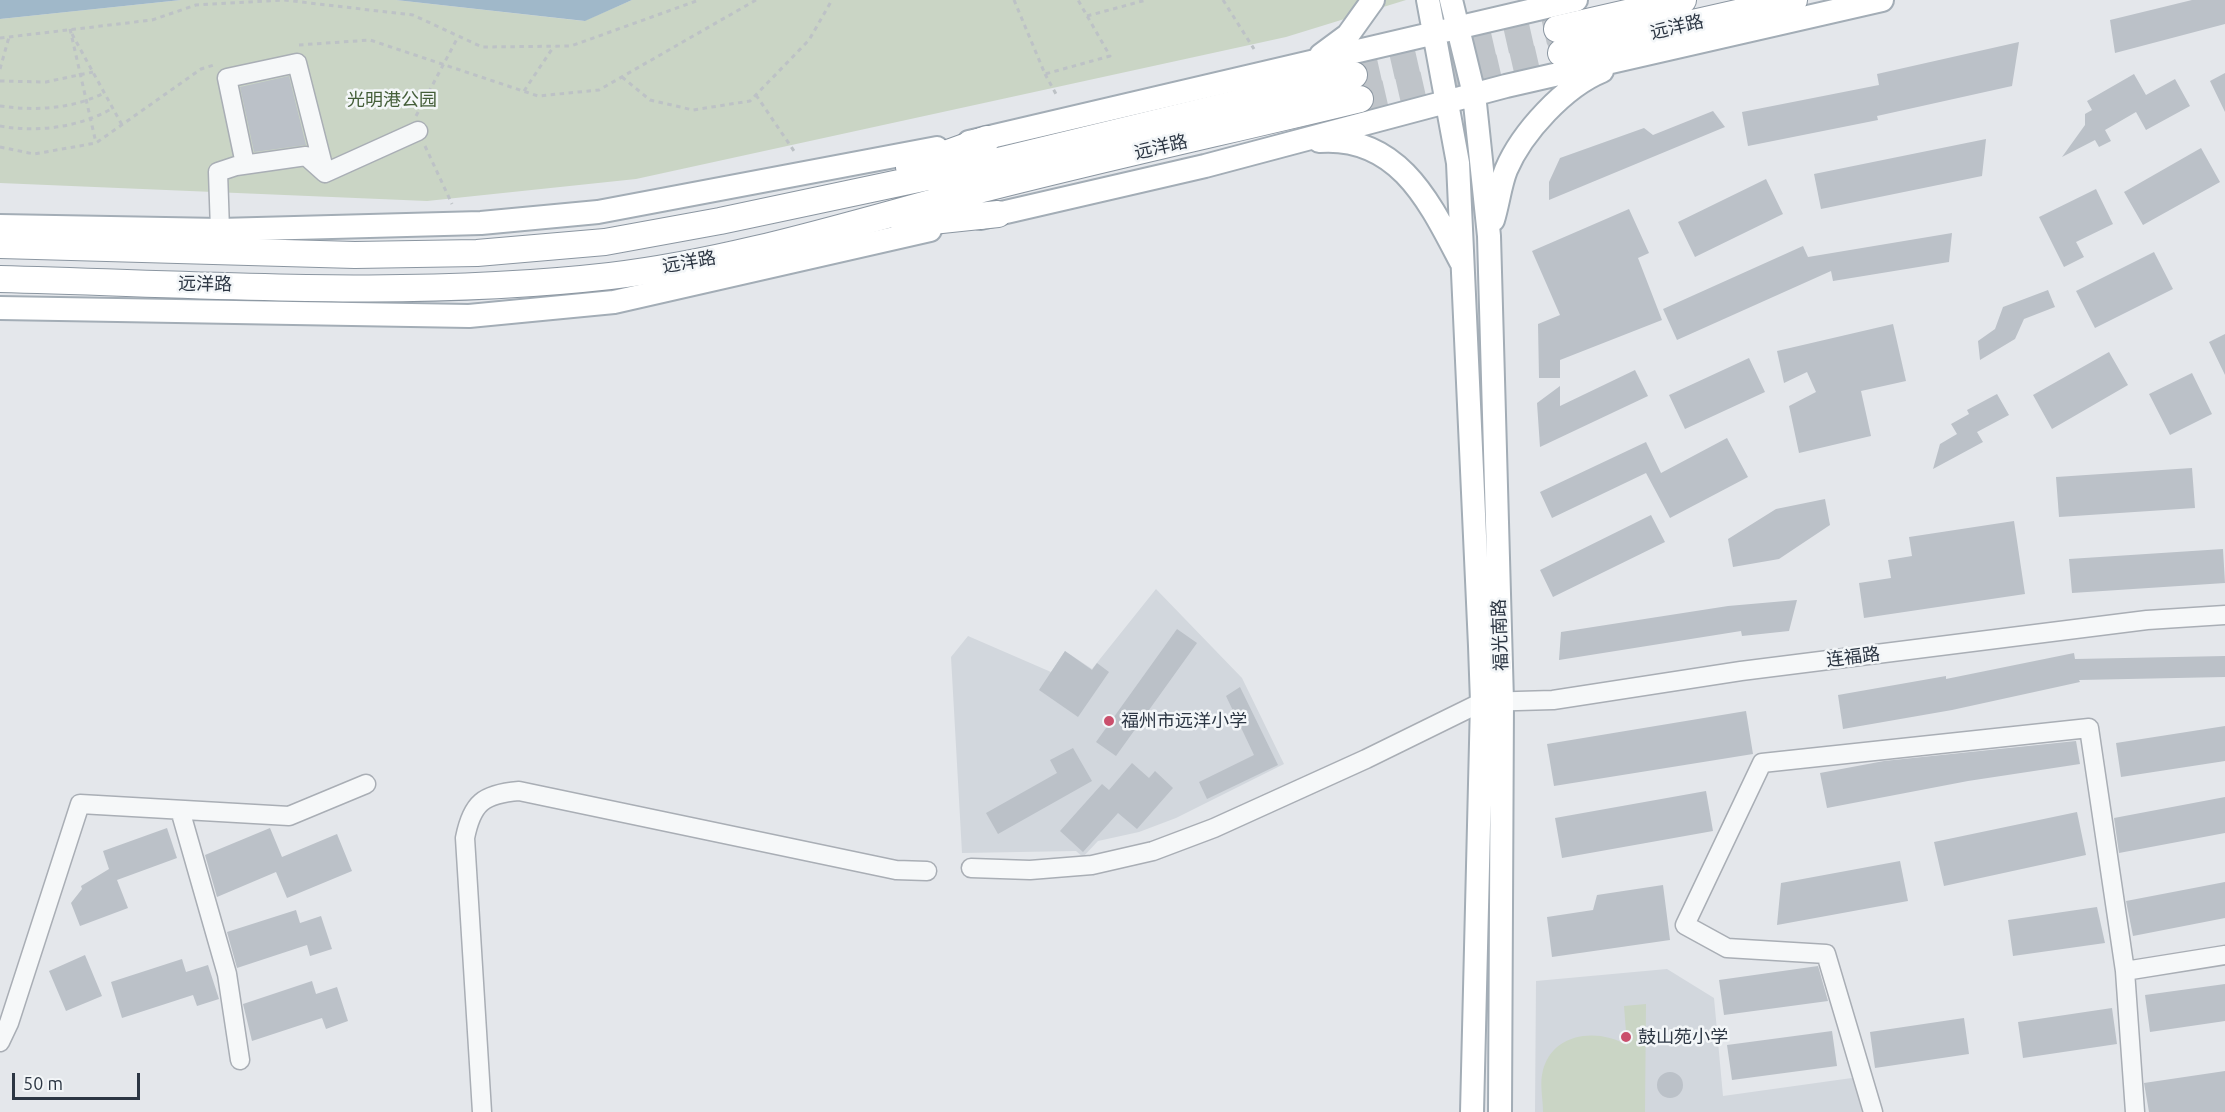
<!DOCTYPE html>
<meta charset="utf-8">
<style>
body{margin:0}
#map{position:relative;width:2225px;height:1112px;overflow:hidden;background:#e4e7eb;font-family:Ubuntu,sans-serif}
canvas{display:block}
.scale{position:absolute;left:12px;top:1073px;width:128px;height:27px;box-sizing:border-box;border:3px solid #2c3643;border-top:0;padding-left:8px;font-size:18px;line-height:21px;white-space:nowrap;color:#2c3643;-webkit-text-stroke:4px #f3f6f8;paint-order:stroke}
</style>
<div id="map">
<canvas width="2225" height="1112"></canvas>
<div class="scale">50 m</div>
</div>
<script>
const context = document.querySelector('canvas').getContext('2d');
context.lineJoin = 'round';
function fillPath(path, color) {
  context.fillStyle = color;
  context.fill(path, 'evenodd');
}
function trace(path, color, width, dash) {
  context.strokeStyle = color;
  context.lineWidth = width;
  context.lineCap = dash ? 'butt' : 'round';
  context.setLineDash(dash || []);
  context.stroke(path);
}
function drawText(font, color, halo, rows, align = 'center') {
  context.font = font + ' Ubuntu,"Noto Sans SC",sans-serif';
  context.lineWidth = 5;
  context.setLineDash([]);
  context.textBaseline = 'middle';
  context.strokeStyle = halo;
  context.fillStyle = color;
  for (const [text, x, y, turn = 0] of rows) {
    context.save();
    context.translate(x, y);
    context.rotate((+turn || 0) * Math.PI / 180);
    context.textAlign = isNaN(turn) ? turn : align;
    if (halo) context.strokeText(text, 0, 0);
    context.fillText(text, 0, 0);
    context.restore();
  }
}
fillPath(new Path2D(`
 M1156 589 1242 678 1284 764 1176 818 1139 832 1098 841 1083 857 1076 851 962 853 951 657 968 636 1051 672 1065 651 1092 669Z
 M1667 969 1714 998 1723 1096 1859 1077 1866 1112H1535L1536 981Z`), '#d2d7dd');
fillPath(new Path2D(`
 M181 0H396L584 21 632 0H1406L1286 37 636 179 427 201 0 183V19Z
 M1646 1004 1645 1112H1543C1543 1100 1540 1086 1542 1075 1549 1033 1596 1027 1627 1045L1624 1006Z`), '#cad5c5');
fillPath(new Path2D(`
 M0 0H181L0 19Z
 M396 0H632L585 21Z`), '#a0b8c9');
fillPath(new Path2D(`
 M2192 0H2225V24L2115 53 2110 20Z
 M2019 42 2012 86 1877 116 1878 120 1748 146 1742 112 1879 85 1877 74Z
 M2225 73V112L2210 81Z
 M2134 74 2146 95 2175 79 2190 106 2146 130 2136 112 2105 130 2111 141 2099 147 2095 140 2062 157 2085 125V114L2092 110 2087 101Z
 M289 76 306 145 254 152 240 87Z
 M1713 111 1725 127 1549 200V182L1560 158 1644 128 1653 135Z
 M1986 139 1982 176 1821 209 1814 174Z
 M2201 148 2220 182 2143 225 2124 192Z
 M1766 179 1783 214 1695 257 1678 222Z
 M2096 189 2113 224 2076 242 2084 257 2064 267 2039 217Z
 M1629 209 1649 253 1638 258 1662 320 1560 360V378H1539L1538 324 1560 315 1532 251Z
 M1952 233 1949 262 1833 281 1831 271 1677 340 1663 309 1803 246 1808 257Z
 M2154 252 2173 289 2095 328 2076 291Z
 M2048 290 2055 307 2024 319 2015 339 1980 360 1978 341 1995 329 2003 307Z
 M1893 324 1906 381 1861 391 1871 436 1799 453 1789 406 1816 392 1807 372 1784 383 1777 351Z
 M2225 334V375L2209 342Z
 M2109 352 2128 385 2052 429 2033 395Z
 M1749 358 1765 392 1685 429 1669 395Z
 M1635 370 1648 396 1540 447 1537 403 1560 386V406Z
 M2192 373 2212 414 2170 435 2149 394Z
 M1997 394 2009 415 1977 432 1983 442 1933 469 1940 444 1957 434 1951 424 1969 414 1967 410Z
 M1727 438 1748 477 1670 518 1646 473 1552 518 1540 492 1646 442 1661 473Z
 M2192 468 2195 508 2059 517 2056 477Z
 M1825 499 1830 525 1779 559 1733 567 1728 539 1776 509Z
 M1651 515 1665 542 1553 597 1540 570Z
 M2014 521 2025 594 1864 618 1859 583 1891 578 1888 560 1912 556 1909 537Z
 M2223 549 2225 583 2072 593 2069 559Z
 M1797 600 1789 631 1742 636 1741 631 1559 660 1561 632 1728 606Z
 M1177 629 1197 643 1116 756 1096 742Z
 M1065 651 1092 670 1097 663 1109 672 1078 717 1039 690Z
 M2074 653 2075 659 2225 656V677L2079 680 2080 682 1952 710 1843 729 1838 695 1946 676V679Z
 M1240 687 1278 765 1207 799 1199 782 1254 755 1226 696Z
 M1746 711 1753 754 1554 786 1547 744Z
 M2225 726V761L2121 777 2116 743Z
 M2076 741 2080 764 1968 781 1827 808 1820 773 1884 761Z
 M1073 748 1092 781 998 834 986 813 1057 773 1050 760Z
 M1132 763 1149 778 1155 771 1173 788 1137 829 1118 813 1083 852 1060 831 1102 784 1109 790Z
 M1706 791 1713 831 1562 858 1555 818Z
 M2225 797V833L2119 853 2114 818Z
 M2077 812 2086 855 1944 886 1934 842Z
 M167 828 177 858 117 880 128 908 80 926 71 903 82 889 81 886 109 869 103 851Z
 M270 828 282 857 337 834 352 871 287 898 276 872 217 897 205 855Z
 M1900 861 1908 901 1777 925 1781 883Z
 M2225 882V918L2133 936 2126 901Z
 M1663 885 1670 940 1552 957 1547 917 1593 910 1597 895Z
 M2097 907 2105 943 2013 956 2008 920Z
 M296 910 300 923 321 916 332 949 310 956 307 945 237 968 227 932Z
 M85 955 102 996 66 1011 49 971Z
 M182 959 186 972 208 965 219 999 197 1006 193 995 122 1018 111 982Z
 M1818 966 1828 1001 1724 1015 1719 980Z
 M312 981 316 994 337 987 348 1021 326 1029 322 1018 252 1041 243 1004Z
 M2225 984V1021L2150 1032 2145 995Z
 M2112 1008 2117 1044 2023 1058 2018 1022Z
 M1964 1018 1969 1054 1875 1068 1870 1032Z
 M1832 1031 1837 1066 1732 1080 1727 1045Z
 M2225 1071V1112H2149L2144 1083Z
 M1657 1085a13 13 0 1 1 26 0a13 13 0 1 1-26 0Z`), '#bbc1c8');
trace(new Path2D(`
 M1354 75 1557 29
 M1360 99 1561 53`), '#bfc4c9', 26, [26, 13]);
const minor = new Path2D(`
 M245 164 227 78 297 63 325 173
 M220 230 218 172 236 166 306 156 325 173 418 131
 M180 810 227 974 240 1060
 M971 868 1030 870 1092 865 1153 851 1214 828 1366 759 1482 702 1553 700 1741 671 2147 620 2225 615
 M2125 971 2225 955
 M0 1042 9 1023 80 804 289 816 366 784
 M482 1112 465 838C472 803 483 794 519 791L896 870 927 871
 M1873 1112 1826 954 1727 948 1685 925 1762 763 2089 728 2125 971 2135 1112`);
const major = new Path2D(`
 M1428 0 1458 163 1480 646 1482 702 1472 1112
 M1451 0 1474 94 1489 236 1502 701 1500 1112
 M1321 55 1348 35 1373 0
 M1319 141C1399 135 1430 203 1461 262
 M969 142 1576 0
 M980 218 1205 166 1506 86 1882 0
 M1493 220C1498 204 1500 185 1506 170 1522 132 1565 86 1602 71
 M0 226 220 230 481 223 598 212 937 148
 M0 308 469 316 614 302 930 230`);
const highway = new Path2D(`
 M1557 29 1683 0
 M1561 53 1794 0
 M909 167 987 139
 M904 224 998 214
 M0 245 355 255 477 253 605 242 720 221 970 168 1354 75
 M0 279C203 284 408 299 610 276 735 261 854 223 975 191 1103 158 1232 130 1360 99`);
trace(minor, '#a9aeb5', 21);
trace(major, '#a3adb6', 26);
trace(highway, '#8b96a1', 28);
trace(new Path2D(`
 M1014 0 1045 74 1110 56 1078 0
 M1223 0 1254 49
 M1087 16 1146 0
 M70 29 96 143
 M72 34 122 125
 M0 38 152 20 196 5 284 0 413 15 482 47 571 46 699 0
 M299 45 370 40 538 96 599 90 756 0
 M0 69 9 37
 M1045 74 1056 94
 M622 77 650 100 693 110 750 101 809 40 832 0
 M0 81 46 82 93 72
 M524 91 554 46
 M756 95 794 151
 M0 106C36 111 72 109 104 93
 M416 116 458 37
 M0 126C38 133 80 127 113 108
 M425 146 452 204
 M0 147 34 154 96 143 201 69 214 65`), '#bdc2c6', 3, [4.5, 4.5]);
trace(minor, '#f6f8f9', 18);
trace(major, '#fff', 22);
trace(highway, '#fff', 26);
for (const [x, y, r, color] of [
 [1109,721,6,"#ca4f6c"],
 [1626,1037,6,"#ca4f6c"]
]) {
  const dot = new Path2D();
  dot.arc(x, y, r, 0, 2 * Math.PI);
  context.fillStyle = color;
  context.fill(dot);
  trace(dot, '#f3f6f8', 2);
}
drawText('18px', '#2c3643', '#f3f6f8', [
 ["远洋路",1677,27,-13],
 ["远洋路",1161,147,-13],
 ["远洋路",689,262,-10],
 ["远洋路",205,284,1],
 ["福光南路",1500,635,-92],
 ["连福路",1853,657,-7]
]);
drawText('18px', '#445e39', '#f3f6f8', [
 ["光明港公园",392,100]
]);
drawText('18px', '#2c3643', '#f3f6f8', [
 ["福州市远洋小学",1121,721],
 ["鼓山苑小学",1638,1037]
], 'left');
</script>
